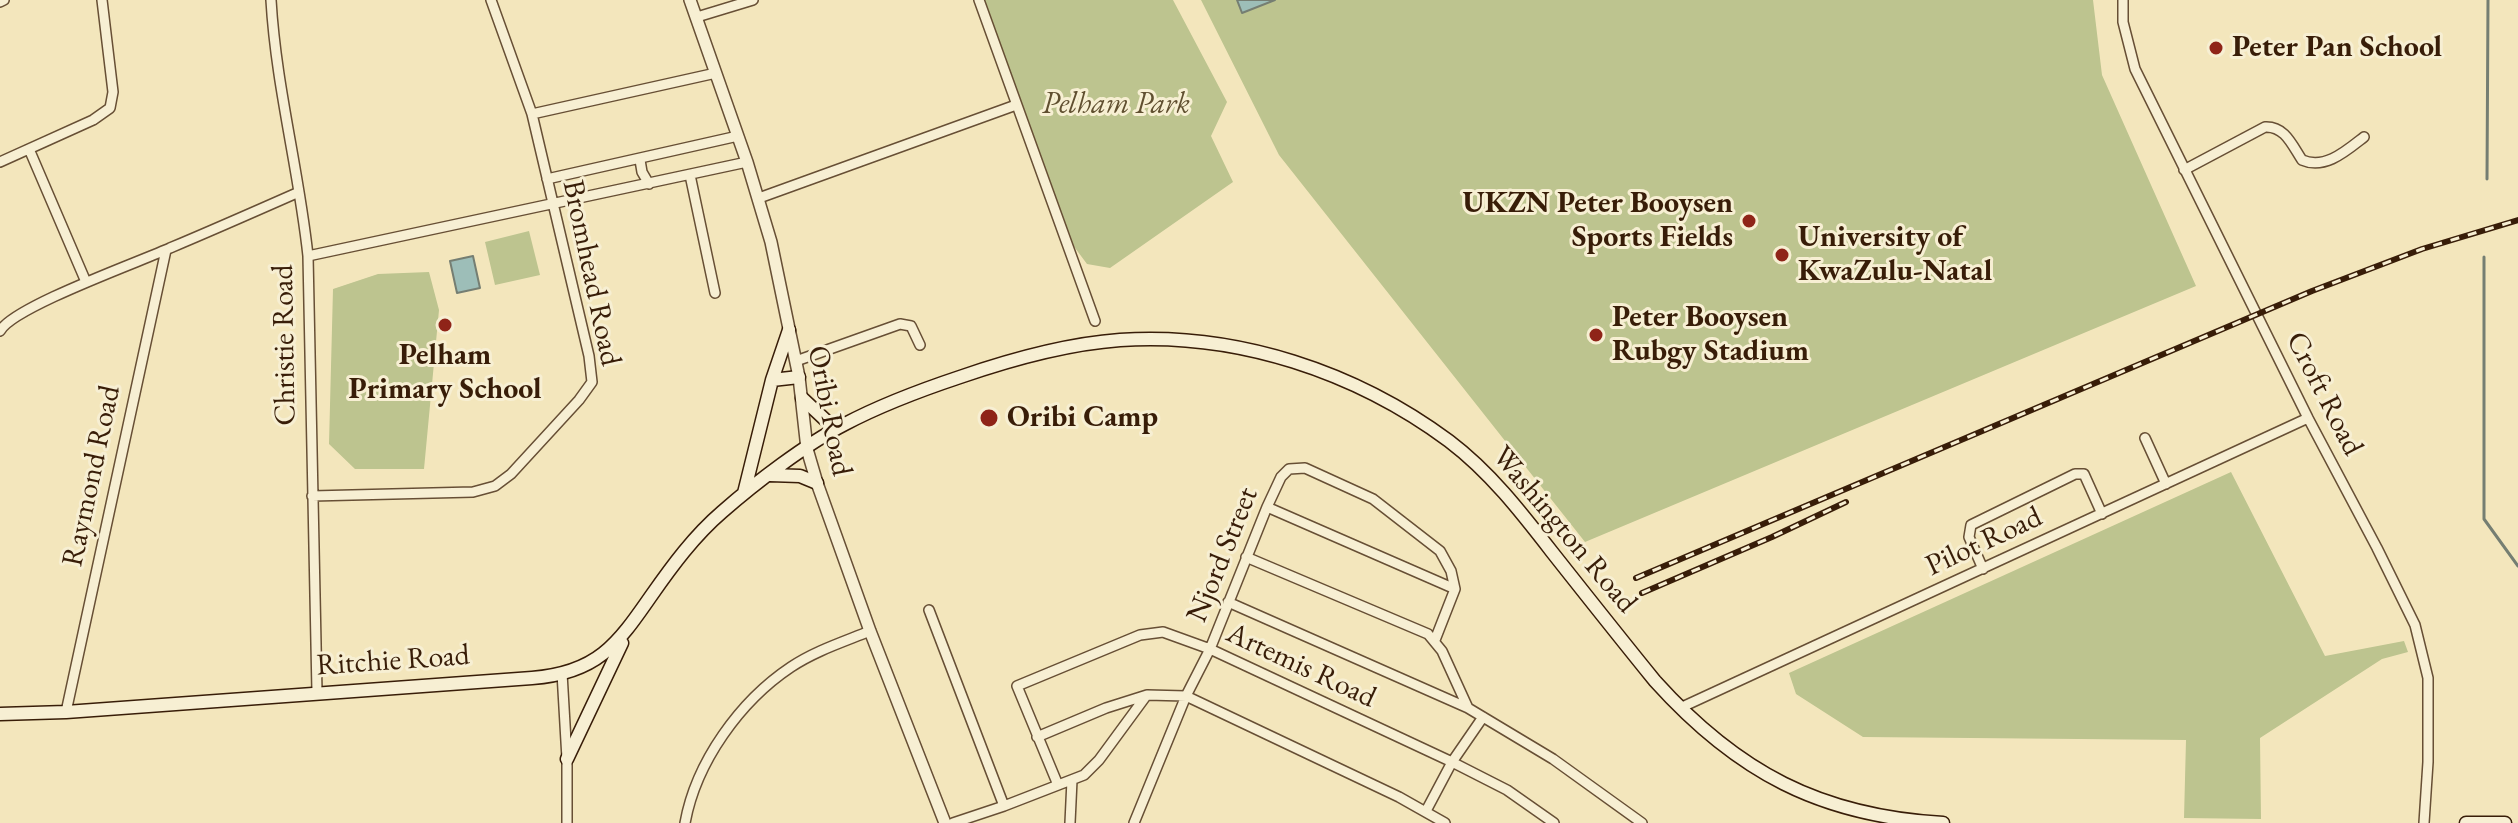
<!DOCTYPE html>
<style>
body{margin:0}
canvas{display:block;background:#f3e6bc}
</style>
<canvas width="2518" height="823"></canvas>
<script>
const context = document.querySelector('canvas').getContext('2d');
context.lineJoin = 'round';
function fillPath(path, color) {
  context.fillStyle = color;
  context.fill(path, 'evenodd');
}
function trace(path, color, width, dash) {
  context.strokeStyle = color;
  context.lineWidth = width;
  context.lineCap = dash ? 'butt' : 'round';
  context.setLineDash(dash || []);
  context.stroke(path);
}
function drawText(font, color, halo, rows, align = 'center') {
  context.font = font + ' "EB Garamond",serif';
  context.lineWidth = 6;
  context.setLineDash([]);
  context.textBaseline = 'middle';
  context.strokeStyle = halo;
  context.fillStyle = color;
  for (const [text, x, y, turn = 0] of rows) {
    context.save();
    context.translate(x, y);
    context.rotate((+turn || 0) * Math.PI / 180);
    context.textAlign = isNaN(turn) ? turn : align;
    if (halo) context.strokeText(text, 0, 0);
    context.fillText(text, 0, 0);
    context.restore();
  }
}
fillPath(new Path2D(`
 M974 0H1173L1227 102 1211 136 1233 182 1110 268 1087 264 1052 217Z
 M1201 0H2093L2102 75 2196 286 1585 542 1279 155Z
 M529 231 540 275 495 285 485 242Z
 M429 272 439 310 424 469H355L329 444 333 289 378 274Z
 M2231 472 2325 656 2404 641 2408 652 2382 659 2260 738 2261 819 2184 818 2186 740 1863 737 1796 694 1789 673Z`), '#bdc48f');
const water = new Path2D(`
 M1237 0H1275L1242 13Z
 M473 256 480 288 457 293 450 261Z`);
fillPath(water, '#9dbeb8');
trace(water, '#757e72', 2);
trace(new Path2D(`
 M2487 179 2488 0
 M2484 257V519L2518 566`), '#757e72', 3);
const minor = new Path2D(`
 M271 0C276 87 299 170 308 256L317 692
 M979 0 1095 321
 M2123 0V22L2135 69 2308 418 2377 548 2415 625 2428 678V762L2424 823
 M0 2 4 0
 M697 17 753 0
 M532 114 716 73
 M29 149 86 282
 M640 160 642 172 649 184
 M0 162 93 120 110 108 113 92 102 0
 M2184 170 2265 127C2285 126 2292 145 2302 160 2325 170 2346 151 2364 137
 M690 175 715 293
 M547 179 738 136
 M759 198 1016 105
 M308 256 747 162
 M0 331C13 307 139 262 170 248 213 230 256 211 299 192
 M796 361 900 324 911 326 920 345
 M2145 438 2166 484
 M312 496 473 492 495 486 511 474 579 400 592 382 589 356 532 114 491 0
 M1267 507 1455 589
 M1246 557 1428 634 1442 651 1468 708
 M1983 569 1969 537 1971 525 2075 474H2084L2102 514
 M1228 602 1468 708 1553 759 1642 823
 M929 610 1004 806
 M562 673 567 759V823
 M1680 708 2308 418
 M66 712 166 250
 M1037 737 1106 708 1147 695 1186 696 1399 797 1445 823
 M1058 785 1017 686 1140 635 1163 632 1210 649 1452 762 1507 790 1554 823
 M1426 811 1452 762 1483 717
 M685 823C696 762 740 701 791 667 815 651 843 642 870 631
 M953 823 1004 806 1084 775 1099 760 1146 696
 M1070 823 1072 780
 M1134 823 1186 696 1210 649 1267 507 1281 477 1289 469 1305 468 1373 499 1440 551 1451 571 1455 589 1435 640`);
const tertiary = new Path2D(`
 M690 0 747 162 771 242 799 377 807 449 817 483 870 631 945 823`);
const secondary = new Path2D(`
 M772 380 799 377
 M802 398 835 429
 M770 475 800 476 817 483
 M744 493 772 380 789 330
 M0 714 66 712 532 678C597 673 617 645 651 596 672 566 694 536 722 512 755 483 806 444 845 424 881 405 921 390 960 377 1012 359 1065 344 1120 340 1237 332 1356 372 1449 441 1490 472 1521 512 1552 552 1586 595 1620 638 1655 681 1737 772 1820 816 1943 823
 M567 759 622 643
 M2466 823H2505`);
trace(minor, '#674f35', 12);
trace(tertiary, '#674f35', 14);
trace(secondary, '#381d08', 15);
trace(minor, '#f7efd3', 9);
trace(tertiary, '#f7efd3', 11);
trace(secondary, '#f7efd3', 12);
const rail = new Path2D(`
 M1636 578 2312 291 2422 249 2518 220
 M1642 593 1772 537 1846 502`);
trace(rail, '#381d08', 6);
trace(rail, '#f7efd3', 3, [9]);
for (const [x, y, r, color] of [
 [2216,48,8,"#8f2418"],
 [1749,221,8,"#8f2418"],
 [1782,255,8,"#8f2418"],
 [445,325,8,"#8f2418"],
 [1596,335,8,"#8f2418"],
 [989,418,10,"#8f2418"]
]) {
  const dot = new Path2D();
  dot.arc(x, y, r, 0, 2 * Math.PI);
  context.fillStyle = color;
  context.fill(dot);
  trace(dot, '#f7efd3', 3);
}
drawText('bold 30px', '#381d08', '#f7efd3', [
 ["Peter Pan School",2232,48],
 ["UKZN Peter Booysen",1733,204,"right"],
 ["Sports Fields",1733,238,"right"],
 ["University of",1798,238],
 ["KwaZulu-Natal",1798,272],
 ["Peter Booysen",1612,318],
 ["Rubgy Stadium",1612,352],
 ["Pelham",445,356,"center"],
 ["Primary School",445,390,"center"],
 ["Oribi Camp",1007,418]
], 'left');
drawText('italic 30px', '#604f30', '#f7efd3', [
 ["Pelham Park",1116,105]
]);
drawText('30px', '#381d08', '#f7efd3', [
 ["Bromhead Road",591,273,78],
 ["Christie Road",285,345,-91],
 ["Croft Road",2324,394,63],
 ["Oribi Road",829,411,79],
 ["Raymond Road",92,476,-78],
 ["Washington Road",1564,530,50],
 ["Pilot Road",1984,542,-25],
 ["Njord Street",1223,555,-68],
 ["Ritchie Road",393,661,-4],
 ["Artemis Road",1301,666,25]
]);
</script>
